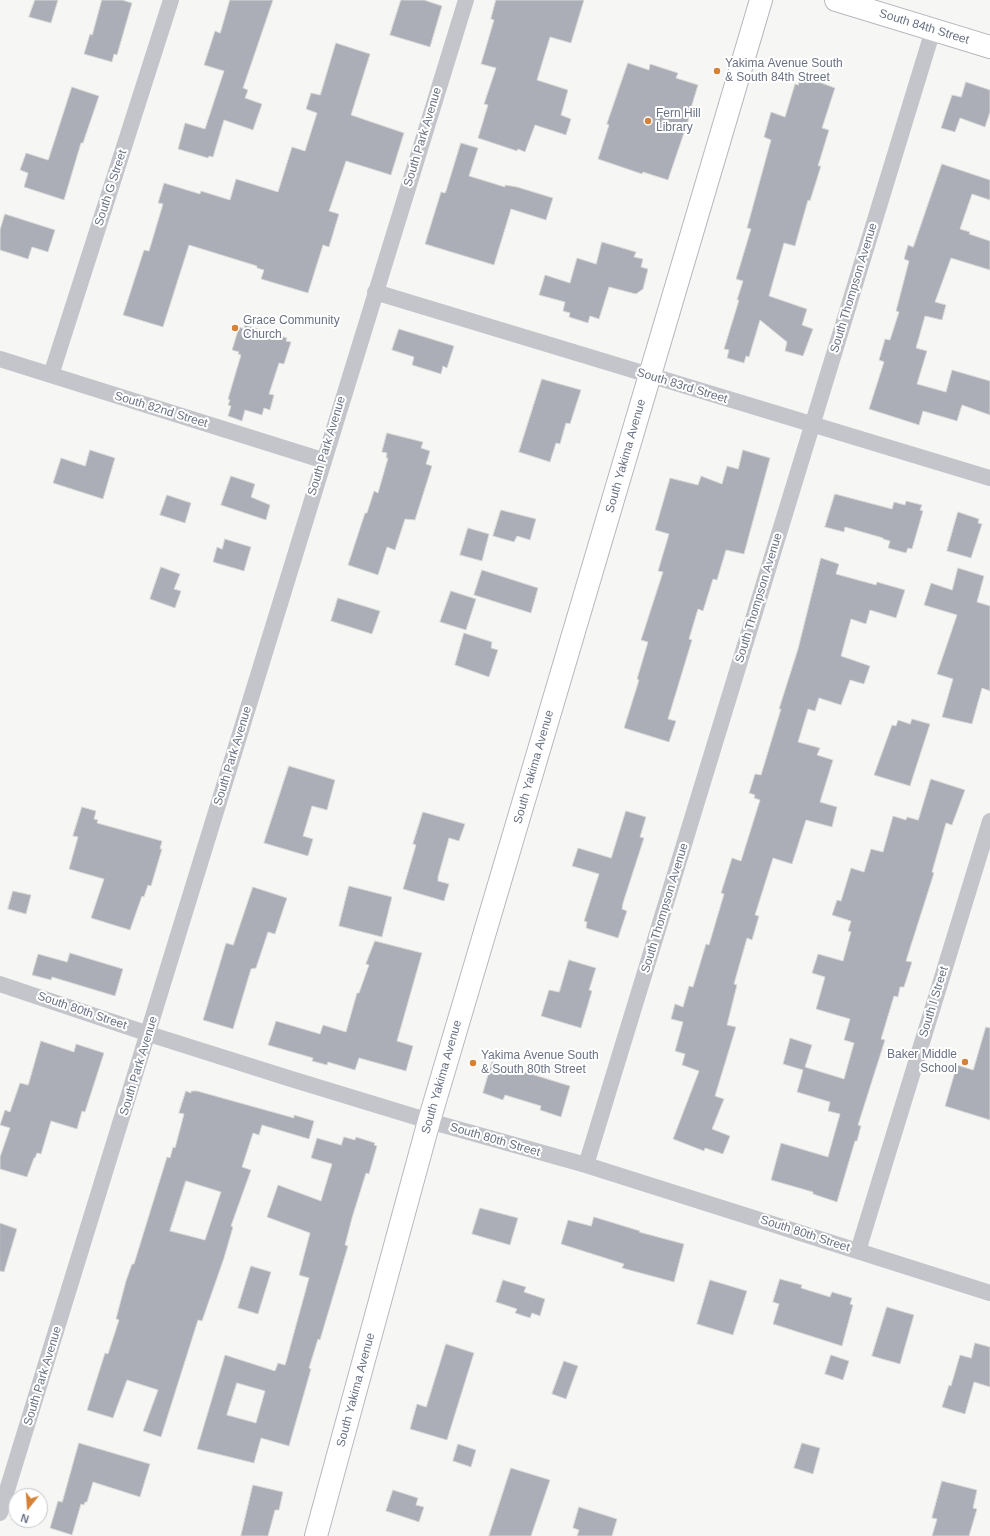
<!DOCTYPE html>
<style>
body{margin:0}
#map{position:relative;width:990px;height:1536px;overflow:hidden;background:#f6f7f4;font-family:Arial,sans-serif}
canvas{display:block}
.north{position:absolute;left:8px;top:1488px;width:40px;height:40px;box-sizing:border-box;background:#fff;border:1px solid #c3c6cd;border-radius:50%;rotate:197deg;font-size:11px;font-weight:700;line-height:16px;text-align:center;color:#697183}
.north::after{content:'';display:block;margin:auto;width:14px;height:18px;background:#d58236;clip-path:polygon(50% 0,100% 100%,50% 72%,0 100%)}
</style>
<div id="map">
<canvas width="990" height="1536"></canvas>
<div class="north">N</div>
</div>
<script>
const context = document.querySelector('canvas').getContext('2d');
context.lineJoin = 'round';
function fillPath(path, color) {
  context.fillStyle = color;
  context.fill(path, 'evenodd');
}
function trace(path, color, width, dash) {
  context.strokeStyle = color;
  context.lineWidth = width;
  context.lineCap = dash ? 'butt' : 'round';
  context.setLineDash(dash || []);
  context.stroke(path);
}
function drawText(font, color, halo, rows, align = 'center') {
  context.font = font + ' Arial,sans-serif';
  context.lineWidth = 4;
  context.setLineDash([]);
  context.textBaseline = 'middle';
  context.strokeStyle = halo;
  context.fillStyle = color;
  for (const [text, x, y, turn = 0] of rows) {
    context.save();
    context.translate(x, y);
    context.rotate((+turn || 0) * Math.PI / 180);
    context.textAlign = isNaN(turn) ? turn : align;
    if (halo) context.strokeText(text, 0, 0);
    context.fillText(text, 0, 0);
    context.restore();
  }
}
const building = new Path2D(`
 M35 0H58L51 23 29 17Z
 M102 0H122L132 3 117 55 114 54 112 62 84 54 90 34 92 35Z
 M230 0H273L243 88 248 90 245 98 262 104 253 130 224 120 213 157 209 156 208 158 178 149 185 123 205 129 224 71 204 65 215 31 220 33Z
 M401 0H424L442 6 430 47 390 35Z
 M496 0H584L571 43 550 37 537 80 568 90 561 115 571 119 566 135 535 125 525 152 518 149 517 151 478 138 488 105 484 104 496 68 481 64 494 20 491 19Z
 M336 43 370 54 351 115 404 133 391 175 346 161 329 211 339 214 329 247 323 245 308 293 261 279 264 270 257 268V266L189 245 163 327 123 315 144 250 149 251 163 204 158 203 164 183 200 194 201 191 230 200 236 179 278 192 292 147 305 151 317 113 306 109 311 93 320 95Z
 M628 63 649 70 650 64 678 73 676 78 698 85 688 118H689L668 180 643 172 642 174 598 159 609 125 607 124Z
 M800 75 835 88 822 128 829 130 818 166H821L810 201 808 200 795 246 784 243 769 296 807 309 802 325 813 329 803 356 785 351 787 342 760 320 749 357 746 356 744 363 727 358 729 350 724 349 739 300H737L743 281 736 279 751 229 747 228 771 140 764 137 771 112 785 117 795 84 798 85Z
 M966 82 990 90V112L985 127 960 118 955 132 941 128 952 95 961 97Z
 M72 87 99 96 83 143H81L64 200 24 187 28 173 20 170 26 153 48 160Z
 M461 143 478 148 469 176 505 187V185L517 187 553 198 546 220 511 209 494 265 425 244 441 192 445 193 446 191Z
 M942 164 990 180V200L972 194 960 229 970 232 969 234 990 241V270L951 258 935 302 946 305 942 320 925 316 916 348 927 351 917 384 946 392 952 370 990 381V415L962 405 957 421 923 411 919 425 869 409 884 362 879 360 885 339 890 340 899 312 896 311 909 261 904 259 908 245 913 247Z
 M5 214 55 230 48 252 32 247 28 259 0 250V230Z
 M602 242 636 252 634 257 643 259 641 267 648 269 643 289 636 294 609 287 599 319 590 316 588 323 569 317 570 313 563 311 565 302 539 295 545 275 570 283 577 258 596 264Z
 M245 325 287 338 286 341 291 342 284 364 279 363 269 394 274 395 270 410 264 408 262 415 245 410 242 421 228 416 231 406 228 405 230 400 228 399 241 355 238 354 239 352 232 350 239 327 244 329Z
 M399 329 454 346 447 368 443 366 441 374 412 365 414 357 392 350Z
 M542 379 581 390 570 424 566 423 560 444 556 443 550 462 519 452Z
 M387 433 423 442 421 448 430 451 426 464 432 466 415 520 405 519 395 550 387 547 378 575 348 565 365 513H367L374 491 378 493 388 458H386L387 453 382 452Z
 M90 450 115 458 103 499 53 483 61 458 85 466Z
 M743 450 770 458 744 554 726 550 717 580 713 579 703 611 698 609 689 639 692 640 668 719 676 721 669 742 624 728 639 680 637 679 648 642 641 640 663 572 658 571 669 534 655 530 670 478 698 485 701 476 722 484 727 466 738 469Z
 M231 476 255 484 251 497 270 505 266 520 221 505Z
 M835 494 892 509 894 502 905 505 906 501 922 505 920 510 923 511 912 549 908 548 906 553 888 548 890 541 883 539V538L845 527 844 532 825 527Z
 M167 495 191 503 185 523 160 515Z
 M501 510 536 519 530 540 517 536 514 542 493 536Z
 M958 512 979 519 978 523 982 524 971 558 947 551Z
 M468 528 489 534 482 561 460 555Z
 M225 539 251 547 244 571 213 562 217 547 222 549Z
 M821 558 839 564 836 574 876 585 877 582 905 590 896 618 870 610 866 624 851 619 841 656 870 666 864 684 850 680 841 705 819 698 815 711 808 709 798 742 820 748 817 755 833 760 820 802 837 807 832 827 806 820 792 864 773 858 755 915 759 916 752 940 747 938 734 984 737 985 727 1025 736 1027 715 1096 724 1099 712 1129 730 1136 723 1154 705 1148 704 1151 673 1139 699 1071 682 1065 685 1054 675 1051 683 1022 671 1019 675 1004 683 1007 689 986 693 987 706 944 709 945 724 894 721 893 732 858 741 861 760 800 754 798 755 795 749 793 755 774 761 775 781 709H779L798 649Z
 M161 567 180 574 174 589 181 591 175 608 150 599Z
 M958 568 984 576 977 602 990 606V691L982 688 972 724 942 717 953 679 937 674 957 615 924 605 931 583 952 590Z
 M482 570 538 588 531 613 474 595Z
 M451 591 476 599 466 630 440 622Z
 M338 598 380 611 372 634 331 621Z
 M464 633 492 642 491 648 498 650 489 677 455 665Z
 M912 719 930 724 910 786 874 775 892 725 896 726 898 720 910 724Z
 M289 766 335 780 327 810 312 806 303 836 313 839 308 856 264 843Z
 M931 779 965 790 952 825 946 823 932 872 934 873 906 961 912 962 904 987H900L898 997 894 996 881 1039 885 1040 858 1125 861 1126 857 1141H855L837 1202 813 1194V1192L771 1180 781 1143 828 1157 840 1114 828 1111 830 1102 797 1092 803 1070 783 1064 790 1038 812 1045 805 1067 844 1079 854 1043 844 1040 850 1019 816 1009 825 977 812 973 818 954 843 961 851 932 848 931 851 921 832 915 837 900 841 901 851 868 864 872 871 849 883 852 893 816 906 820 907 817 918 820Z
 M82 807 96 811 94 819 98 820 97 823 162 841 160 849H162L151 886 148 885 144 897 142 896 130 930 91 918 104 879 69 869 78 837 73 836Z
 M626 811 646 817 640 837 644 838 623 903 622 909 627 911 618 938 586 928 587 922 584 921 599 874 572 866 578 848 611 858Z
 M423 812 465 824 459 841 449 838 438 877V881L449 884 444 901 403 889 416 845 413 844Z
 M349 886 392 897 382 937 339 926Z
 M253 887 287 898 275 934 268 932 256 968 251 969 233 1029 203 1020 226 943 233 945Z
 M13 891 31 895 26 914 8 909Z
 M375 941 422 953 397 1041 413 1046 406 1071 359 1058 355 1070 328 1062 327 1065 312 1061 313 1058 268 1045 276 1021 320 1034 323 1025 346 1032 357 993H359L369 965 366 964Z
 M70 953 123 969 115 996 52 977 51 980 32 975 38 954 67 962Z
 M569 960 596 968 589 990 592 991 581 1028 541 1016 549 990 559 992Z
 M986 1027 990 1028V1120L945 1106 957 1065 973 1070Z
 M41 1041 74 1052 76 1044 104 1053 85 1112 82 1111 77 1129 51 1121 41 1154 37 1153 35 1158H34L27 1177 0 1169V1157L10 1128 0 1125 5 1110 10 1112 20 1083 28 1085Z
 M492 1062 570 1086 561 1117 540 1110 541 1106 505 1095 503 1100 483 1093Z
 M186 1091 191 1093V1091H197L294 1118V1115L314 1121 309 1139 262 1125 259 1135 253 1133 242 1167 251 1170 231 1226 233 1227 224 1258 202 1321 198 1320 161 1437 143 1431 158 1390 127 1380 113 1418 87 1410 105 1353 108 1354 119 1320 116 1319 126 1281 132 1264H134L167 1157 170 1158 173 1147 175 1148 184 1114 179 1113ZM186 1181 221 1192 205 1240 170 1231Z
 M344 1137 355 1140 356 1137 375 1143 374 1145 377 1146 369 1174 366 1173 352 1218 345 1245 348 1246 320 1340 318 1339 309 1368 311 1369 289 1446 261 1438 254 1463 197 1449 225 1355 275 1371 278 1363 285 1365 286 1362 309 1278 299 1275 310 1233 267 1217 278 1185 321 1201 332 1164 311 1158 317 1138 341 1145ZM237 1383 265 1391 256 1423 227 1415Z
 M480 1208 518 1218 510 1245 472 1234Z
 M594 1217 640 1231 639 1232 684 1244 674 1282 622 1268 624 1264 561 1244 568 1220 591 1226Z
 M0 1223 17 1229 4 1272 0 1271Z
 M251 1266 271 1272 258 1314 238 1308Z
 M780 1279 802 1285 801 1288 830 1297 832 1292 852 1298 850 1304 853 1305 842 1346 773 1324 779 1304 773 1302Z
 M503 1280 526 1287 524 1292 545 1299 540 1316 532 1313 530 1318 515 1313 517 1309 496 1302Z
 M710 1280 747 1291 733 1335 697 1324Z
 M887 1307 914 1315 900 1364 872 1356Z
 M975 1343 990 1347V1387L974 1382 965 1414 942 1407 949 1385 951 1386 960 1355 971 1358Z
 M446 1344 474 1353 447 1440 410 1429 417 1404 426 1407Z
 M831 1355 849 1361 843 1380 825 1374Z
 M564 1361 578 1366 566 1399 552 1394Z
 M79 1443 150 1464 140 1497 93 1482 87 1502H85L84 1505 81 1504 72 1535 50 1528 58 1501 62 1502Z
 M802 1443 820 1448 813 1474 794 1468Z
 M458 1444 476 1450 471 1467 453 1461Z
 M511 1468 550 1480 531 1536H489Z
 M942 1481 977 1490 973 1508 977 1509 969 1536H932L937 1519 932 1518Z
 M253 1485 283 1492 279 1510H275L268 1536H241Z
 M393 1490 418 1498 416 1505 424 1507 419 1522 386 1511Z
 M579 1507 617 1519 612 1536H577L579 1530 573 1528Z`);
fillPath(building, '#abaeb7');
trace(building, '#d8d9d7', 1);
const secondary = new Path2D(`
 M836 0 990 47
 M316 1536 429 1121 761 0`);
trace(secondary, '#b6b8be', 24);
trace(new Path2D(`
 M375 292 990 478
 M0 359 322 460
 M51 375 171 0
 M0 984 149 1034 288 1078 429 1121 586 1165 990 1293
 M586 1165 933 30
 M858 1251 990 821
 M0 1513C156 1009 309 504 466 0`), '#c3c5ca', 16);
trace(secondary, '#fff', 22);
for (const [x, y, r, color] of [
 [717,71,4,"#d58236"],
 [648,121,4,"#d58236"],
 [235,328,4,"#d58236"],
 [965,1062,4,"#d58236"],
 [473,1063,4,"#d58236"]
]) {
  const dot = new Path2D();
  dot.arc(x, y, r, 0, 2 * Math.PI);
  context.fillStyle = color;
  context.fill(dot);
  trace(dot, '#fff', 1.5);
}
drawText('12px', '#697183', '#fff', [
 ["South 84th Street",924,27,17],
 ["South Park Avenue",423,137,-73],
 ["South G Street",111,188,-72],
 ["South Thompson Avenue",854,288,-73],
 ["South 83rd Street",682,386,17],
 ["South 82nd Street",161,410,17],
 ["South Park Avenue",327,446,-73],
 ["South Yakima Avenue",626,456,-74],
 ["South Thompson Avenue",759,598,-73],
 ["South Park Avenue",233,756,-73],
 ["South Yakima Avenue",534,767,-74],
 ["South Thompson Avenue",665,908,-73],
 ["South I Street",934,1002,-73],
 ["South 80th Street",82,1011,19],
 ["South Park Avenue",139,1066,-73],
 ["South Yakima Avenue",442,1077,-74],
 ["South 80th Street",495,1140,16],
 ["South 80th Street",805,1234,18],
 ["South Park Avenue",43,1376,-73],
 ["South Yakima Avenue",356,1390,-75]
]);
drawText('12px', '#697183', '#fff', [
 ["Yakima Avenue South",725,64],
 ["& South 84th Street",725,78],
 ["Fern Hill",656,114],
 ["Library",656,128],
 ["Grace Community",243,321],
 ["Church",243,335],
 ["Baker Middle",957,1055,"right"],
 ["School",957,1069,"right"],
 ["Yakima Avenue South",481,1056],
 ["& South 80th Street",481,1070]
], 'left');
</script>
